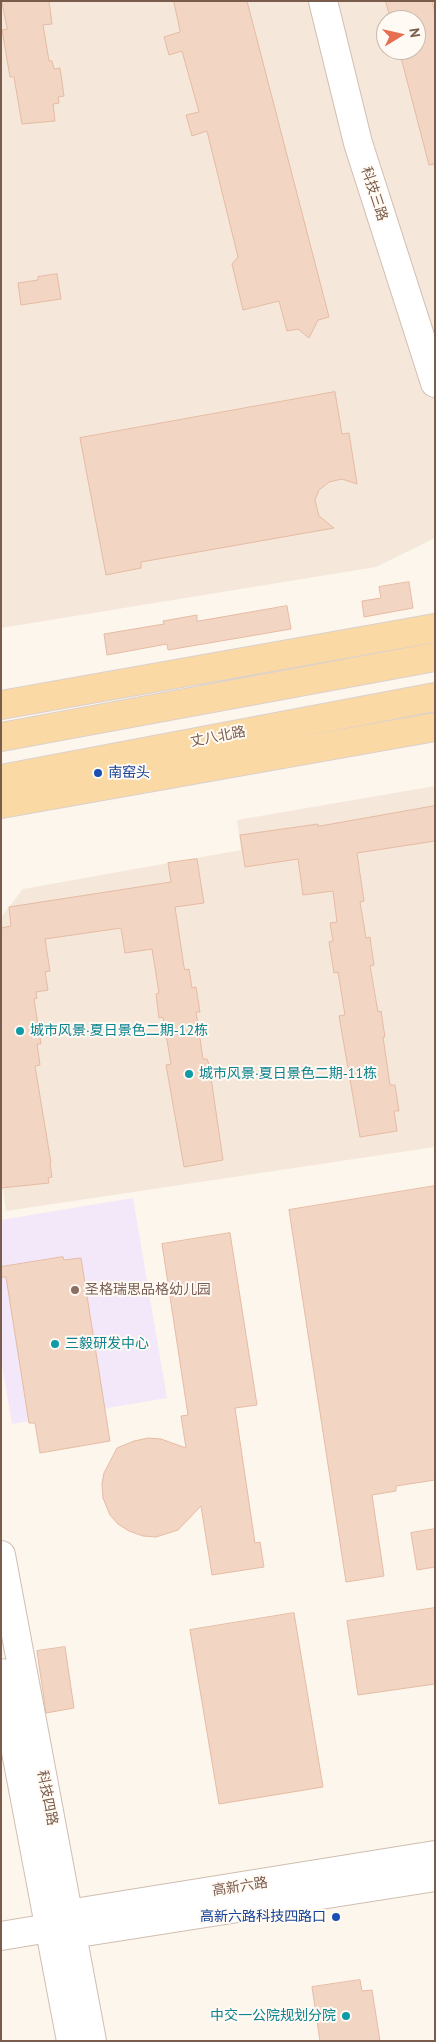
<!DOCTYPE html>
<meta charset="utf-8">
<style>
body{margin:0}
#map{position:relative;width:436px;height:2042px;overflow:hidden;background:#fdf6ec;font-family:"PT Sans",sans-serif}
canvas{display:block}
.frame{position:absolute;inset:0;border:2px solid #7a5c4d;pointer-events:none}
.north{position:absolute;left:376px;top:10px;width:50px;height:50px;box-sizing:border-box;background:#fffaf3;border:1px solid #cabbb1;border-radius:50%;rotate:81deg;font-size:14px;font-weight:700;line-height:20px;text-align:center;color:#7a5c4d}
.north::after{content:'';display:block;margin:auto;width:18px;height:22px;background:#e76f51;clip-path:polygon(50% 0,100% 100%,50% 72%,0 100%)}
</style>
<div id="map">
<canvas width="436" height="2042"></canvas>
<div class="frame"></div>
<div class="north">N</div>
</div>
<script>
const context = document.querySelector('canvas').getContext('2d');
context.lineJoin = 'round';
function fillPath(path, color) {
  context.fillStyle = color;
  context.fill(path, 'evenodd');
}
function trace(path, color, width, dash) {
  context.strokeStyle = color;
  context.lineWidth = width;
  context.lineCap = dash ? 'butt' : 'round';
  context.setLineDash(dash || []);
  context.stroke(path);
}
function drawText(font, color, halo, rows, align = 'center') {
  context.font = font + ' "PT Sans","Noto Sans SC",sans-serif';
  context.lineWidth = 4;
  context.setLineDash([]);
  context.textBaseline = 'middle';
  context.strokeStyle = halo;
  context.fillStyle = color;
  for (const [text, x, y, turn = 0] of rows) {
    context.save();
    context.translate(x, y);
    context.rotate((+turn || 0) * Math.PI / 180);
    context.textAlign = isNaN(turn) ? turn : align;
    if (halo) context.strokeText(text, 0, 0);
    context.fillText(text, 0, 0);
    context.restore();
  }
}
fillPath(new Path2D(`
 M1 1H435V538L376 567 1 628ZM386 20H416V50H386Z
 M435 786V1147L6 1211 1 1179V917L23 889 241 850 237 820Z`), '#f5e8da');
fillPath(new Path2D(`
 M133 1198 167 1398 12 1424 1 1360V1220Z`), '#f3e8fa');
const building = new Path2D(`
 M2 1H49L52 24 43 25 49 61H52L54 69 60 68 64 96 58 97 59 103 53 104 55 121 22 124 14 77H10L2 30 7 29Z
 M174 1H247L329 317 318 320 309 338 298 329 287 331 279 301 243 310 232 264 238 257 207 131 192 136 186 115 199 112 182 51 169 55 164 37 180 32Z
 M386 1H432L435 12V164L429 165 399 50H416V20H391Z
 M57 274 61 299 21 305 18 283 38 280V277Z
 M335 392 342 434 349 433 357 484 342 479 329 482 319 490 315 500 319 516 334 528 141 562V568L106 575 80 438Z
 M409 582 413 608 364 617 362 601 381 598 379 587Z
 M287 606 291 629 168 650 167 644 107 655 104 634 164 624 163 621 197 615V621Z
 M435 806V841L357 853 364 901 360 902 366 938 370 937 371 945 374 965 370 966 378 1012 381 1011 385 1037H383L390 1085H395L399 1111H394L397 1131 360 1137 339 1016 345 1015 338 972 334 973 329 942 333 941 330 923 337 922 333 891 303 895 298 859 245 867 240 835 318 824V826Z
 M197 859 204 903 175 907 184 967 185 970 189 969 192 988 196 987 200 1012H196L203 1059H207L209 1064 223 1160 184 1167 166 1065 171 1064 163 1017 159 1018 156 994 159 993 152 949 125 953 121 928 45 939 50 971 45 972 48 990 36 992 37 998 34 999 41 1044H37L40 1065 35 1066 51 1163H50L52 1177 48 1178 49 1183 1 1188V928L11 926 9 907 171 882 168 863Z
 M435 1186V1480L396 1486V1491L372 1495 384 1576 346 1582 289 1210Z
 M230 1233 257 1405 235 1408 255 1543 260 1542 264 1567 212 1575 201 1506 178 1530 156 1537 143 1536 129 1531 118 1524 110 1515 103 1498 102 1484 104 1473 117 1448 134 1441 148 1438 161 1439 186 1448 181 1416 188 1415 162 1244Z
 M63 1257 64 1260 81 1258 110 1441 40 1453 35 1423H29L6 1277H1V1267Z
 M435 1529V1567L417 1570 411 1533Z
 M435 1608V1684L358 1695 347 1621Z
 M294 1613 323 1787 219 1804 190 1630Z
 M65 1647 74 1708 46 1713 37 1651Z
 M360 1980 362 1991 372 1990 380 2041H320L312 1987Z`);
fillPath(building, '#f3d5c3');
trace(building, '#e6bba3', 1);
const minor = new Path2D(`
 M323 1 358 143 435 383
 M1 1555 92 2041
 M1 1673 71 2041
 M54 1924 68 1914 435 1855
 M1 1936 49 1928 72 1934 435 1877`);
const major = new Path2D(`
 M1 705 435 628
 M1 737 435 657
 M1 779 435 697
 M1 804 435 727`);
trace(minor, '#d1beb0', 30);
trace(major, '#dad1cd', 30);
trace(minor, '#fff', 28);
trace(major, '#fbd9a5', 28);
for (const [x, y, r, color] of [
 [98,773,5,"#1a4fb4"],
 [20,1031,5,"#0f9aa8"],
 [189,1074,5,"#0f9aa8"],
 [75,1290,5,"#8d6e63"],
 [55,1344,5,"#0f9aa8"],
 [336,1917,5,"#1a4fb4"],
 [346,2016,5,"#0f9aa8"]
]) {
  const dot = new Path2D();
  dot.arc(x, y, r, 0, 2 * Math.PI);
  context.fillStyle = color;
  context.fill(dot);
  trace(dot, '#fffaf3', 2);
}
drawText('14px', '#7a5c4d', '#fffaf3', [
 ["科技三路",374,194,72],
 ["丈八北路",218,737,-11],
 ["科技四路",47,1798,79],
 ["高新六路",240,1887,-9]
]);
drawText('14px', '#164399', '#fffaf3', [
 ["南窑头",108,773],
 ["高新六路科技四路口",326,1917,"right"]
], 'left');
drawText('14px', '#0d838f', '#fffaf3', [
 ["城市风景·夏日景色二期-12栋",30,1031],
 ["城市风景·夏日景色二期-11栋",199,1074],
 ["三毅研发中心",65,1344],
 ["中交一公院规划分院",336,2016,"right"]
], 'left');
drawText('14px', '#785e54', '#fffaf3', [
 ["圣格瑞思品格幼儿园",85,1290]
], 'left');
</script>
